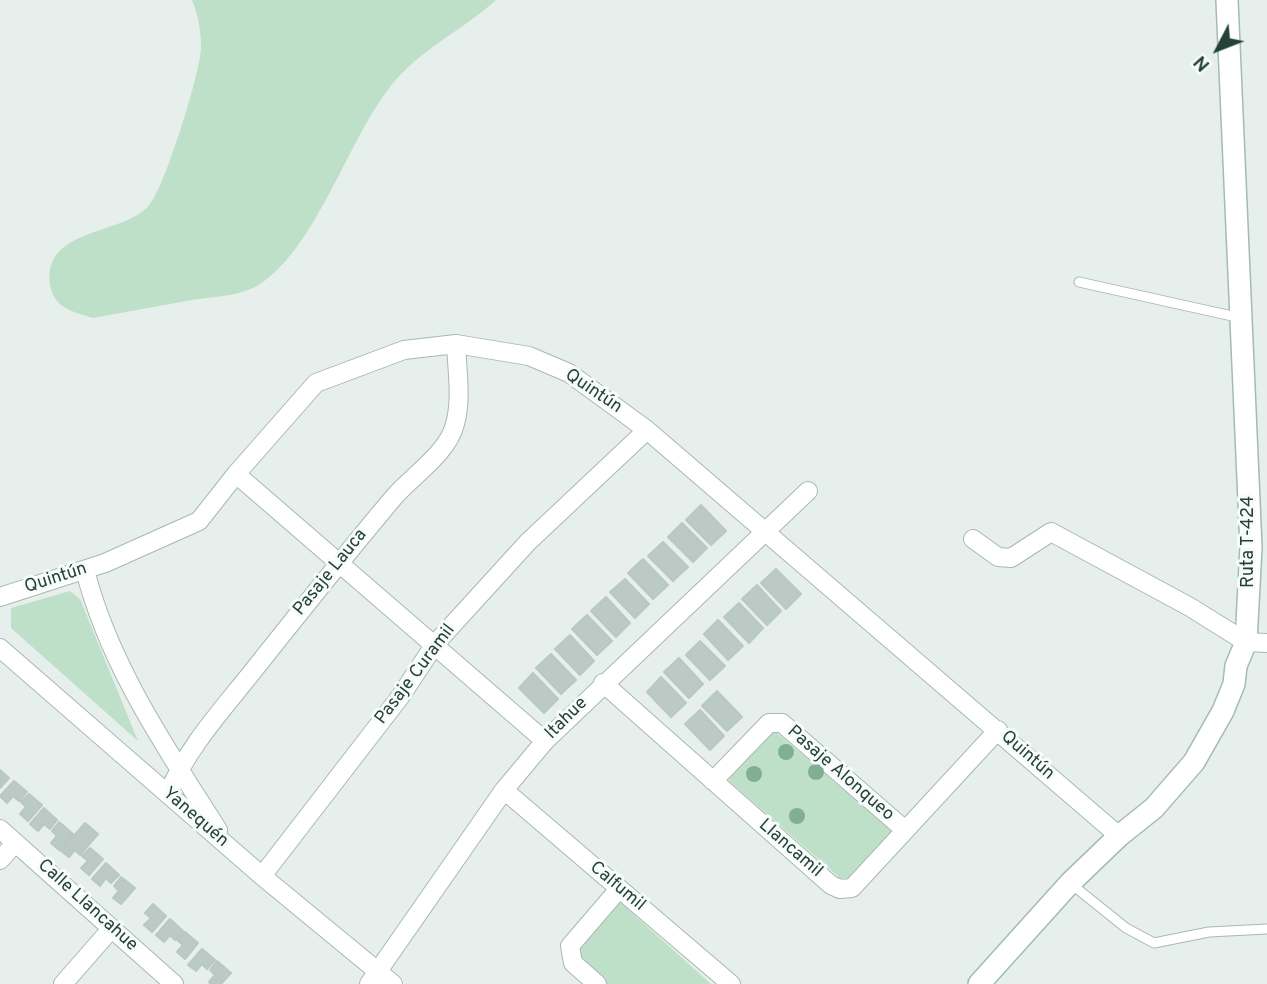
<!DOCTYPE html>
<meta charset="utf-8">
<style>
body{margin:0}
#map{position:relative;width:1267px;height:984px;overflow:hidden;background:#e6efeb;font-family:Overpass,sans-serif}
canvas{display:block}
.north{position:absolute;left:1183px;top:14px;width:70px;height:70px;-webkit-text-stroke:5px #f7fbf9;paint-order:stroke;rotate:228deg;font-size:19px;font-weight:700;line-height:28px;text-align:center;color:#24423a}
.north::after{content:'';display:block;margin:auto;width:24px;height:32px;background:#24423a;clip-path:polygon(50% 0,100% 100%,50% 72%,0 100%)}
</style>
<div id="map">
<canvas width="1267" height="984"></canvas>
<div class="north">N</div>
</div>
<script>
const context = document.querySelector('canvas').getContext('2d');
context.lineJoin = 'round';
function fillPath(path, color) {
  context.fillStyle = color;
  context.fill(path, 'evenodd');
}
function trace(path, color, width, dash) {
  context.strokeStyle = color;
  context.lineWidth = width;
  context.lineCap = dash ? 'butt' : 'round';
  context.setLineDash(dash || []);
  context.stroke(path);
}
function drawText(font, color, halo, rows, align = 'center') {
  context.font = font + ' Overpass,sans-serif';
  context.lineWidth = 6;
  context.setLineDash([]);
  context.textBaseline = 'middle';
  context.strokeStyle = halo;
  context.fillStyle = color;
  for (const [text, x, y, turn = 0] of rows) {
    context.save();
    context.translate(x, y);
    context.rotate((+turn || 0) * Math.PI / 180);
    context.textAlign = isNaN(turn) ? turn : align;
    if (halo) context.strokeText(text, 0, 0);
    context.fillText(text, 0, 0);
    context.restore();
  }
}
fillPath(new Path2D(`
 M192 0H496C462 31 418 50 390 87 349 139 317 244 263 282 242 297 217 296 192 300 159 306 126 312 93 318 73 312 54 308 50 285 42 226 126 236 150 204 165 186 201 71 201 47 201 32 198 14 192 0Z
 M70 591 80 599 138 741 11 628V608Z
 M774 730 894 833 853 878H840L729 781 731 771Z
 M620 902 711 984H605L581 963 579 947Z`), '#bfe0c8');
const building = new Path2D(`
 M701 505 726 531 711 545 686 520Z
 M682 523 707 548 693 562 668 537Z
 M663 542 688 567 673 581 648 556Z
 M643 559 668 585 653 599 628 573Z
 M776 569 801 594 786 609 761 583Z
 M625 579 649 604 635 618 610 592Z
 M757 585 781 611 767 625 742 599Z
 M606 597 630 623 616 637 591 611Z
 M739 603 763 628 749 643 724 617Z
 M587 615 612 641 597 655 572 629Z
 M718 620 743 646 728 660 704 634Z
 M570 635 594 661 580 675 555 649Z
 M700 641 725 666 710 680 686 655Z
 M551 654 576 680 561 694 536 668Z
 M679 658 703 684 689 698 664 672Z
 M533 673 558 699 544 713 519 688Z
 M661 677 686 703 671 717 647 692Z
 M717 691 742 717 727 731 702 706Z
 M700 710 724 736 710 750 685 724Z
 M0 770 9 778 0 788Z
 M14 781 27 792 19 801 13 796 7 803 0 796Z
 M29 794 42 805 28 821 20 814 26 807 21 802Z
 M44 808 57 820 50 829 44 824 38 831 30 824Z
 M59 822 73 834 59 850 51 843 57 836 52 831Z
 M85 823 98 834 80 855 75 850 69 857 61 851Z
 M90 848 103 859 89 875 81 868 88 861 82 856Z
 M106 863 119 875 111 883 106 878 100 886 92 879Z
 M121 877 135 888 121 904 113 898 119 891 114 886Z
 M153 904 166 916 152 932 144 925 151 918 145 913Z
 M170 919 183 931 175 940 170 935 164 942 156 935Z
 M185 932 198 943 185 959 177 952 183 945 177 940Z
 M202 949 215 960 207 969 202 964 196 971 188 965Z
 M217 961 231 973 221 984H211L209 982 215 975 210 970Z`);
fillPath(building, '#bbcac4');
trace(building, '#b8c9c2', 2);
const lane = new Path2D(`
 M1079 282 1241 318
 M1070 883 1126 928 1154 943 1209 932 1267 929`);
const street = new Path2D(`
 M236 474 545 741
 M973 539 998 557 1011 558 1051 532 1190 607 1246 642 1267 643
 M85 570C109 665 166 748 218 830
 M0 597 105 563 199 521 236 474 316 383 404 350 456 344 529 356 569 373 647 430 1119 836
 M0 648 262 876 393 984
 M603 683 831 885 840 889 852 888 998 730
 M713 781 769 723H782L905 830
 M504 790 731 984
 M168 794C187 748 222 710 253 671 299 613 346 554 394 497 413 475 448 453 455 424 462 399 457 370 456 344
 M0 829 174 984
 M0 860 15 843
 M262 876 400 697 435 644 528 542 647 430
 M63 984 112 928
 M369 984 504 790 545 741 808 491
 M597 984 573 963 570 946 619 889`);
const secondary = new Path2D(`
 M979 984 1070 883 1119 836 1154 808 1194 762 1223 711 1234 684 1236 666 1246 642 1251 547 1227 0`);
trace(lane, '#a8b8b2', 11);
trace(street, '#a8b8b2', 20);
trace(secondary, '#a4bbb3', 24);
trace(lane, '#fff', 9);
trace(street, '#fff', 18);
trace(secondary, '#fff', 21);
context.fillStyle = '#80af93';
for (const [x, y] of [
 [786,752],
 [816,772],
 [754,774],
 [797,816]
]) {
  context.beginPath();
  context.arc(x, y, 8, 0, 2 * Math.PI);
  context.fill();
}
drawText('18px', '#24423a', '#f7fbf9', [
 ["Quintún",593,392,34],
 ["Ruta T-424",1249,542,-90],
 ["Pasaje Lauca",331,573,-51],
 ["Quintún",56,579,-18],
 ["Pasaje Curamil",416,675,-53],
 ["Itahue",567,719,-45],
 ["Quintún",1027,756,41],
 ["Pasaje Alonqueo",840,774,41],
 ["Yanequén",195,818,41],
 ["Llancamil",790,849,41],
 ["Calfumil",617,887,40],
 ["Calle Llancahue",87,906,42]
]);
</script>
